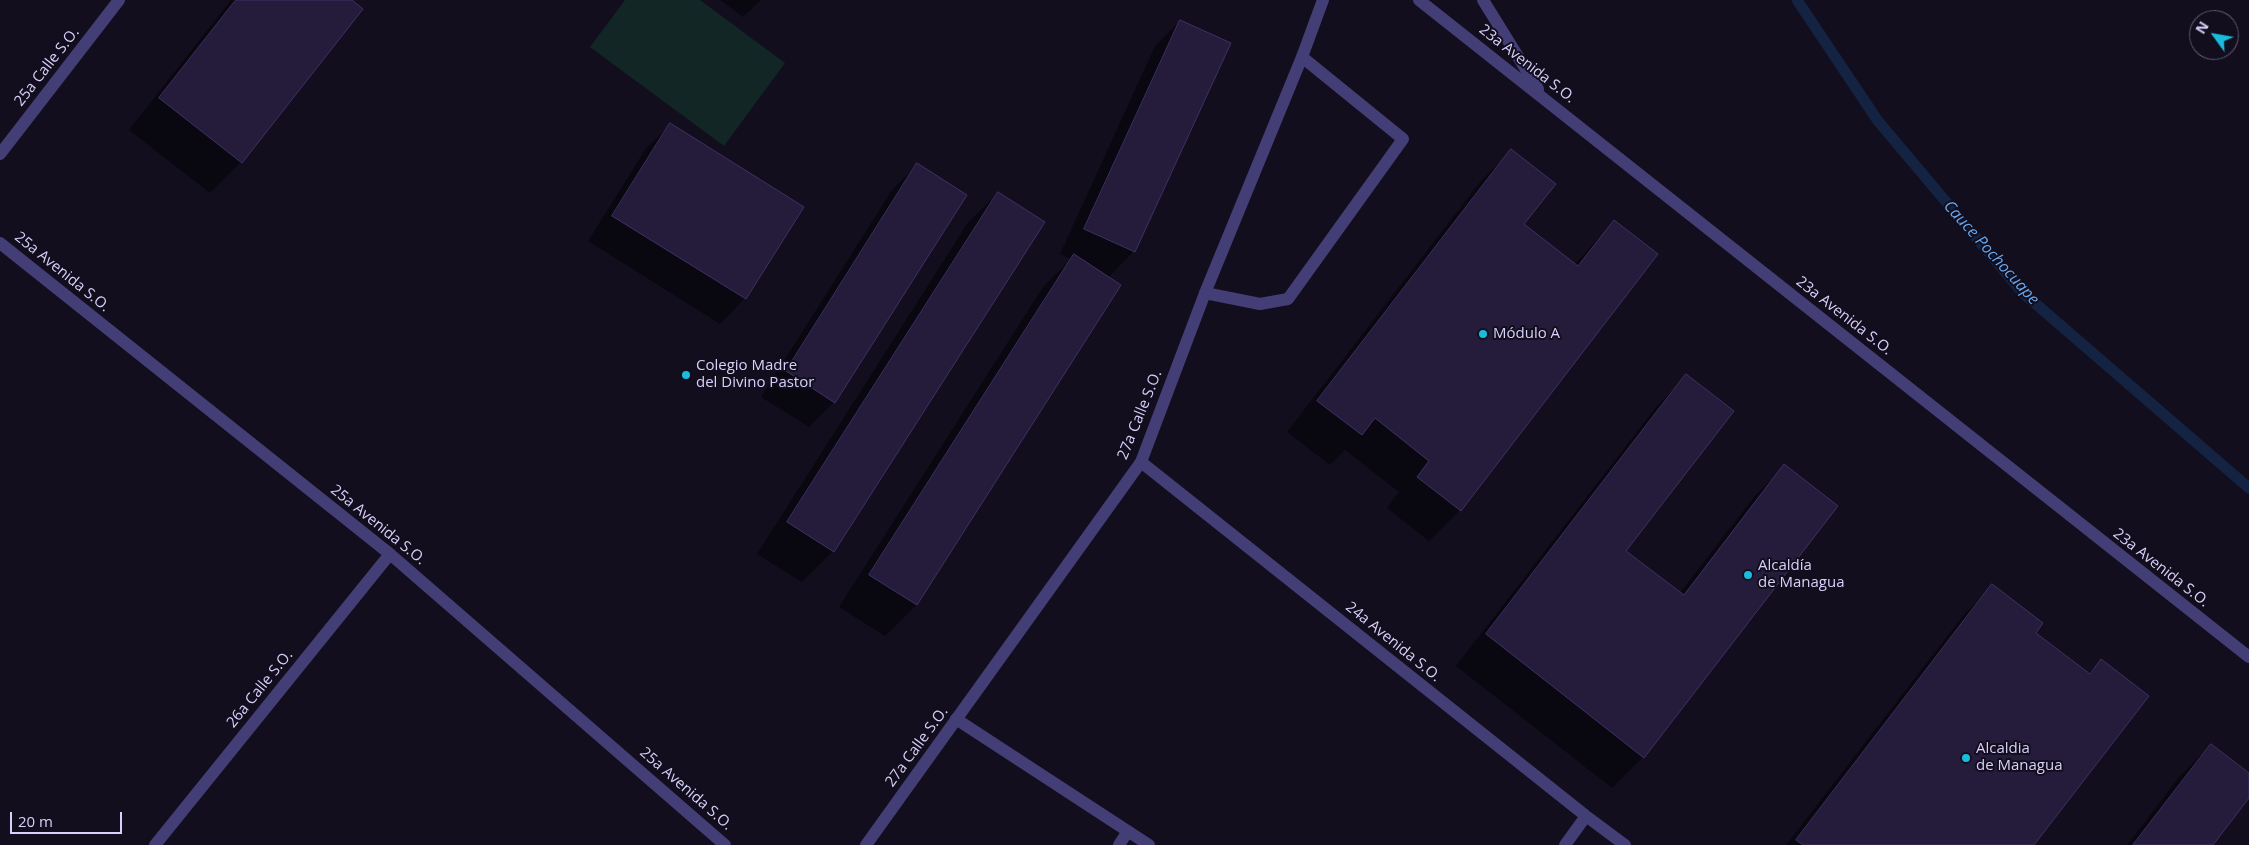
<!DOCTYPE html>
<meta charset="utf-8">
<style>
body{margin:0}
#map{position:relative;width:2249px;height:845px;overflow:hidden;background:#120e1d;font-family:"Open Sans",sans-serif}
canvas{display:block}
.north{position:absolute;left:2189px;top:10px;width:50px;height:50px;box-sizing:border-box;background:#120e1d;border:1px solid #615c75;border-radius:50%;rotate:302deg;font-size:14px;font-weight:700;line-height:20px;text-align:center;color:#d7d0fa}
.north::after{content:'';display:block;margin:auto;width:18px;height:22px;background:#19bcdc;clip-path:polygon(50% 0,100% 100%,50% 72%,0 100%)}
.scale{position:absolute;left:10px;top:812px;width:112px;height:22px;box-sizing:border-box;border:2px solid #d7d0fa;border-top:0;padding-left:6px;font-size:15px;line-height:18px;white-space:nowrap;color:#d7d0fa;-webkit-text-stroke:4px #120e1d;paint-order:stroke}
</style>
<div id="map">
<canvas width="2249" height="845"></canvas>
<div class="north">N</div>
<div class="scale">20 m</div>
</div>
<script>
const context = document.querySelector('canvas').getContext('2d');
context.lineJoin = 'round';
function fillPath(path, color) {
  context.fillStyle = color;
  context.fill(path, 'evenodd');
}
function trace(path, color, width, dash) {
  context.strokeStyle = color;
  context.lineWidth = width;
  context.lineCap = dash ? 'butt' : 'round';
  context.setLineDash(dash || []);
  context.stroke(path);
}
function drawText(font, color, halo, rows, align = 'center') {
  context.font = font + ' "Open Sans",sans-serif';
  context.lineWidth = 4;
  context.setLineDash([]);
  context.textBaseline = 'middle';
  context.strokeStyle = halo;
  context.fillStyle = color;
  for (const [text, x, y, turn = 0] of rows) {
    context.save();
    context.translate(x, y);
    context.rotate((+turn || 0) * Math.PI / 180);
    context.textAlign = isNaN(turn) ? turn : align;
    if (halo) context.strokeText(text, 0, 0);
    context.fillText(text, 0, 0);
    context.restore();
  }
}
fillPath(new Path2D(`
 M625 0H700L785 63 724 146 590 47Z`), '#122626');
fillPath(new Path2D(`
 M231 0H350L361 9 241 162 210 193 129 130Z
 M720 0H761L743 17Z
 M1180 21 1134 251 1108 278 1119 285 916 605 885 636 839 607 1043 287 1071 259 1060 254 1155 46Z
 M670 125 802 207 745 298 720 324 588 241 645 150Z
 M1511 151 1522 225 1574 265 1614 222 1460 510 1429 541 1387 508 1399 492 1345 450 1330 465 1287 432 1480 182Z
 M917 165 834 402 809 427 761 397 892 190Z
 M998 193 833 551 802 582 757 554 967 224Z
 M1687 376 1625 551 1679 594 1754 497 1785 466 1836 506 1643 757 1612 788 1456 666 1656 407Z
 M1992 586 2034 633 2088 674 2101 661 2033 845H1786L1962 617Z
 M2211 745 2249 775V796L2211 845H2127L2180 776Z`), '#0007');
trace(new Path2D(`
 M1797 0 1878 121 2022 292 2249 488`), '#132341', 11);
const building = new Path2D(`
 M236 0H352L363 9 242 163 159 98Z
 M1180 20 1231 43 1135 252 1084 229Z
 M670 123 804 207 746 299 612 216Z
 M1511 149 1556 184 1524 224 1578 266 1614 220 1658 254 1461 511 1417 477 1429 461 1375 418 1362 435 1317 401Z
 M917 163 967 195 835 403 786 371Z
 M998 192 1045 222 834 552 787 522Z
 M1074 254 1121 285 917 605 869 575Z
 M1686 374 1734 411 1626 551 1684 595 1784 464 1838 506 1644 758 1486 634Z
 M1992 584 2043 623 2036 633 2090 674 2101 659 2149 696 2034 845H1803L1796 840Z
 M2211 744 2249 773V798L2213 845H2133Z`);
fillPath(building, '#251c3c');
trace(building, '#3f3165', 1);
trace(new Path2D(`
 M1205 293 1260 304 1288 299 1403 139 1302 57
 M956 719 1149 845
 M1119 845 1128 831`), '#443e77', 12);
trace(new Path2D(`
 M0 243 390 554 725 845
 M1141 462 1586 816 1625 845
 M155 845 390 554
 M1565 845 1586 816`), '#443e77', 12);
trace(new Path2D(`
 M1419 0 2249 657
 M1483 0 1538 89
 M0 154 119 0
 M866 845 1141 462 1205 293 1302 57 1323 0`), '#443e77', 12);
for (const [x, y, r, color] of [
 [1483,334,5,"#19bcdc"],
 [686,375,5,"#19bcdc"],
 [1748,575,5,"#19bcdc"],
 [1966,758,5,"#19bcdc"]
]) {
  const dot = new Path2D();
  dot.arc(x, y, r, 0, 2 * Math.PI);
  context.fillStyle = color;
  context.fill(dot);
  trace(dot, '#120e1d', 2);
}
drawText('15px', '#d7d0fa', '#120e1d', [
 ["23a Avenida S.O.",1527,64,38],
 ["25a Calle S.O.",47,67,-52],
 ["25a Avenida S.O.",62,272,39],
 ["23a Avenida S.O.",1844,316,38],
 ["27a Calle S.O.",1140,415,-68],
 ["25a Avenida S.O.",378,525,39],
 ["23a Avenida S.O.",2161,568,38],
 ["24a Avenida S.O.",1393,642,39],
 ["26a Calle S.O.",260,689,-51],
 ["27a Calle S.O.",917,747,-54],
 ["25a Avenida S.O.",686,789,41]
]);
drawText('15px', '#d7d0fa', '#120e1d', [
 ["Módulo A",1493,334],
 ["Colegio Madre",696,366],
 ["del Divino Pastor",696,383],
 ["Alcaldía",1758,566],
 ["de Managua",1758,583],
 ["Alcaldia",1976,749],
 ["de Managua",1976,766]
], 'left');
drawText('italic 16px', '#69a8ee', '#120e1d', [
 ["Cauce Pochocuape",1991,253,48]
]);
</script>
